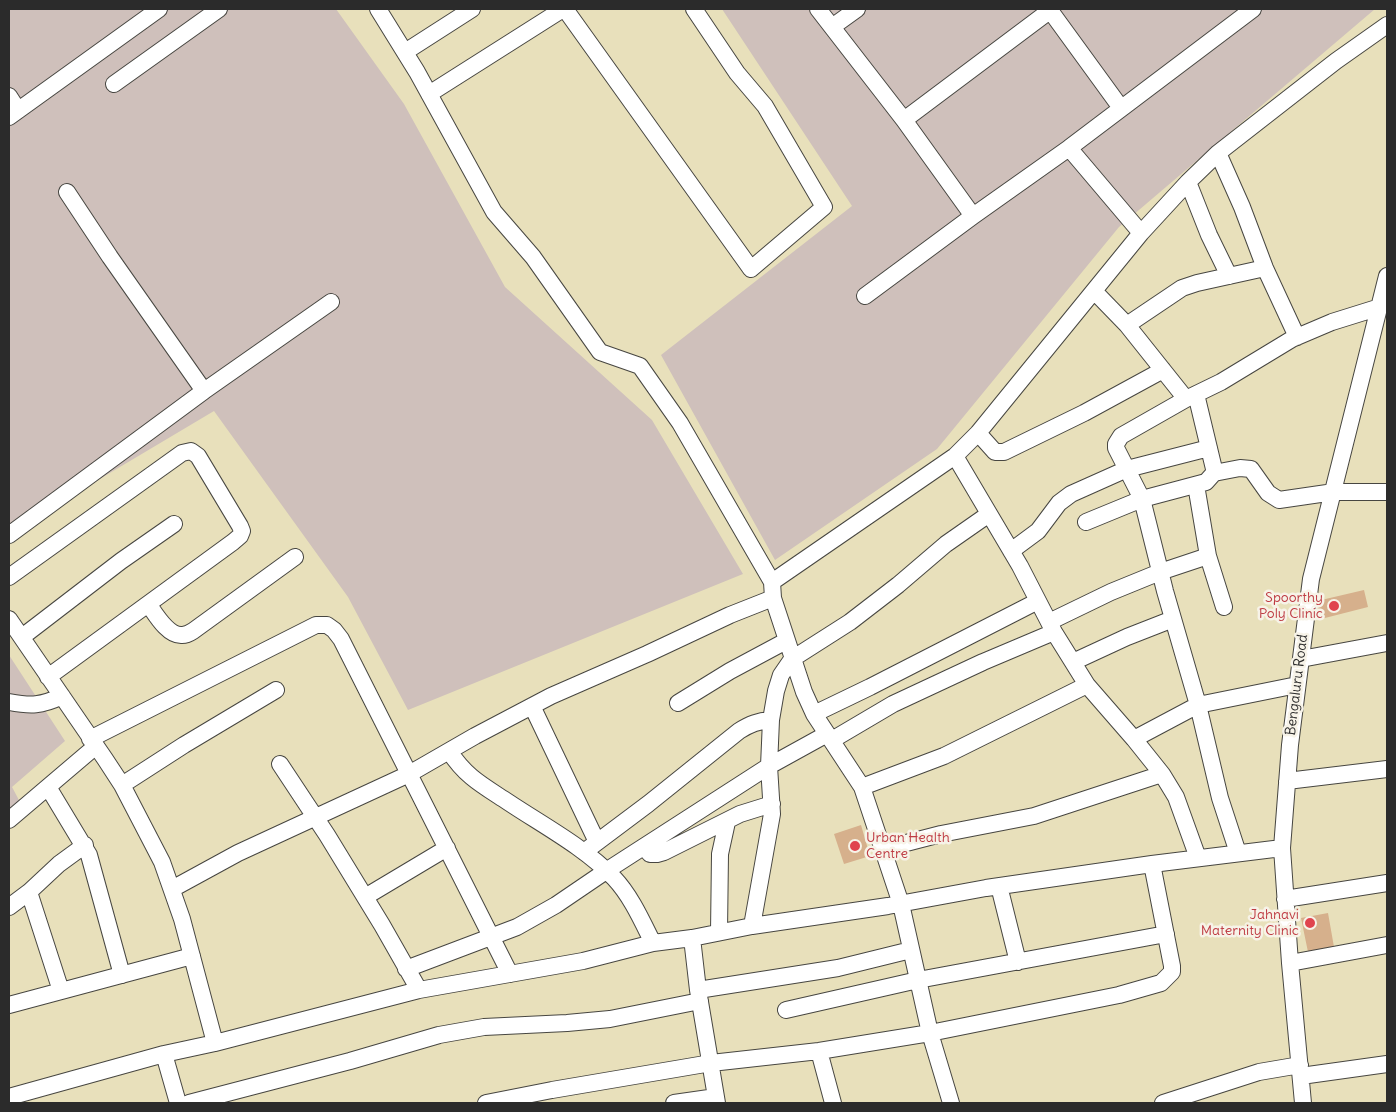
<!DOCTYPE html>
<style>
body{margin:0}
#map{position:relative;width:1396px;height:1112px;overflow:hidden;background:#e8e0bb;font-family:Delius,sans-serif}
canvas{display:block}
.frame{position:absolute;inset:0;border:10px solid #2b2b2b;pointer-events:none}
</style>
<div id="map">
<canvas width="1396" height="1112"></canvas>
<div class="frame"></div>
</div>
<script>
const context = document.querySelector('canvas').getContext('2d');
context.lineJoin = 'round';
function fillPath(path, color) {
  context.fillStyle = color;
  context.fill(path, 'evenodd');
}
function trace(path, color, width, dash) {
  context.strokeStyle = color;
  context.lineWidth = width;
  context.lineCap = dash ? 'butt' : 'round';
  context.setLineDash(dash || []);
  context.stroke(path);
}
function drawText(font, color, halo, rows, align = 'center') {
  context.font = font + ' Delius,sans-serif';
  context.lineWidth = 5;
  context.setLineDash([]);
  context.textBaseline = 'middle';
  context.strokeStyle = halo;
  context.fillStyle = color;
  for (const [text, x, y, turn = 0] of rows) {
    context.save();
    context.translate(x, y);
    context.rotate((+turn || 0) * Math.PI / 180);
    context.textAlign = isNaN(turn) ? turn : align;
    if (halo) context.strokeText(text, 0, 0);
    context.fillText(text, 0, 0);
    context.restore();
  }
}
fillPath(new Path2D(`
 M9 9H336L404 104 505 287 652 420 743 574 408 710 348 597 214 411 9 533Z
 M722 9H1375L1119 227 937 449 775 560 661 355 852 206Z
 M9 655 65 741 12 787 20 802 9 811Z`), '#cfc0bb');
fillPath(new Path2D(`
 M1364 590 1368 607 1321 619 1317 601Z
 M861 825 870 856 844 864 834 834Z
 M1328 913 1334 947 1308 952 1301 918Z`), '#d6b08c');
const minor = new Path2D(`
 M378 9 417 72 494 212 533 257 600 352 640 366 680 423 772 582
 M565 9 751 269 824 207 765 106 737 73 694 9
 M818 9 904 120 973 216
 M1049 9 1121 108
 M832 27 857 9
 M405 52 472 9
 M114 84 219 9
 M429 94 563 9
 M9 96 18 110
 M9 117 159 9
 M904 120 1052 9
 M1069 148 1141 233
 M1218 153 1242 207 1265 268 1297 337
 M1188 182 1209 235 1229 276
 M67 192 110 257 204 391
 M1094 291 1127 325 1186 399
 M865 296 973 216 1069 148 1253 9
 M1127 325 1182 288 1197 283 1265 268
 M978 433 995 452H1004L1084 413 1163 370
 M955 456 1020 566 1054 632 1087 685 1134 739 1162 774 1176 797 1198 858
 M1214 473 1240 468 1251 469 1268 493 1279 500 1334 492H1387
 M1196 485 1208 556 1224 607
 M1086 522 1142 499 1206 482 1214 473V469L1196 394
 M9 535 204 391 331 302
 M1011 551 1038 531 1059 503 1071 494 1127 469 1209 448
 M9 577 182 453 191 451 198 456 240 526 242 531 240 536 233 542 48 677
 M149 605C156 615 168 636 182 635 185 635 190 633 193 631L295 557
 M9 619 105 759 122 785 162 862 182 919 215 1043
 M1049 622 1111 592 1160 572 1208 556
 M22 637 121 561 174 524
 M1301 659 1387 643
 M1073 662 1127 637 1173 619
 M9 702C31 706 41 706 62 696
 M678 703 730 671 786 641
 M532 706 597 842
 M814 714 870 687 1038 601
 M90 739 316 625H327L334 630 341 639 510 974
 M1134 739 1198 705 1297 685
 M832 740 893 704 983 662 1054 632
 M449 751C466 777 482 785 508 802 544 826 584 847 614 878 631 896 642 921 653 943
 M280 764 327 835 382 925 419 990
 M1287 781 1387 769
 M122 785 184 745 276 690
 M48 787 89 855 122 975
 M862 787 944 756 1087 685
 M9 820 96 746
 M644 847 650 854H657L664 852 740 814 772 804
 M883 849 941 834 1034 816 1162 774
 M584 852 648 804 739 731C750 724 758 721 771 720
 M1238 853 1220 798 1198 705 1165 591 1142 499 1116 448V444L1121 436 1186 399 1221 382 1292 339 1332 322 1380 307
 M999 886 1018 962
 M172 889 238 853 409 774 475 736 551 696 647 654 730 615 773 598
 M29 892 61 991
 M365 897 447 848
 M1285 899 1387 883
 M9 907 29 892 59 864 85 845
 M752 926 772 814 769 766 771 720 776 691 781 675 792 659 850 622 898 585 946 544 989 514
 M719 932 720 854 727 822
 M692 938 698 990 717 1103
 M1290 963 1387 945
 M406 969 517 927 556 905 606 871 769 766 827 734
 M698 990 838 968 911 950
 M9 1005 192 956
 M786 1010 918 980 1166 934
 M819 1051 833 1103
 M164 1054 178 1103
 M1301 1076 1387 1064
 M9 1097 164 1054 215 1043 419 990 583 961 653 943 692 938 752 926 888 906 986 888 1152 864 1282 848
 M189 1103 350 1061 439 1035 484 1027 567 1023 610 1019 700 1001
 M486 1103 552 1090 711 1063 819 1051 930 1033 1119 995 1161 983 1172 972V966L1152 864
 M674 1103 716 1097
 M951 1103 930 1033 901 904 862 787 814 714 804 692 773 598 772 582 955 456 978 433 1141 233 1188 182 1218 153 1336 61 1387 25
 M1163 1103 1259 1072 1300 1065
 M1303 1103 1290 963 1282 848 1290 745 1311 579 1387 276`);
trace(minor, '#474641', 18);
trace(minor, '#fff', 16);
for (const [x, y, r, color] of [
 [1334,606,6,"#e0444e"],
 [855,846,6,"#e0444e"],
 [1310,923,6,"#e0444e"]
]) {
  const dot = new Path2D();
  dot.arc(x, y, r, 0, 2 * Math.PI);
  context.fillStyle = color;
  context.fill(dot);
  trace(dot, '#f7f3e8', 2);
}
drawText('14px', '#be3a42', '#f7f3e8', [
 ["Spoorthy",1323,598],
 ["Poly Clinic",1323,614],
 ["Urban Health",866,838,"left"],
 ["Centre",866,854,"left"],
 ["Jahnavi",1299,915],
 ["Maternity Clinic",1299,931]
], 'right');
drawText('14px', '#2b2b2b', '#f7f3e8', [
 ["Bengaluru Road",1297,685,-83]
]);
</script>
